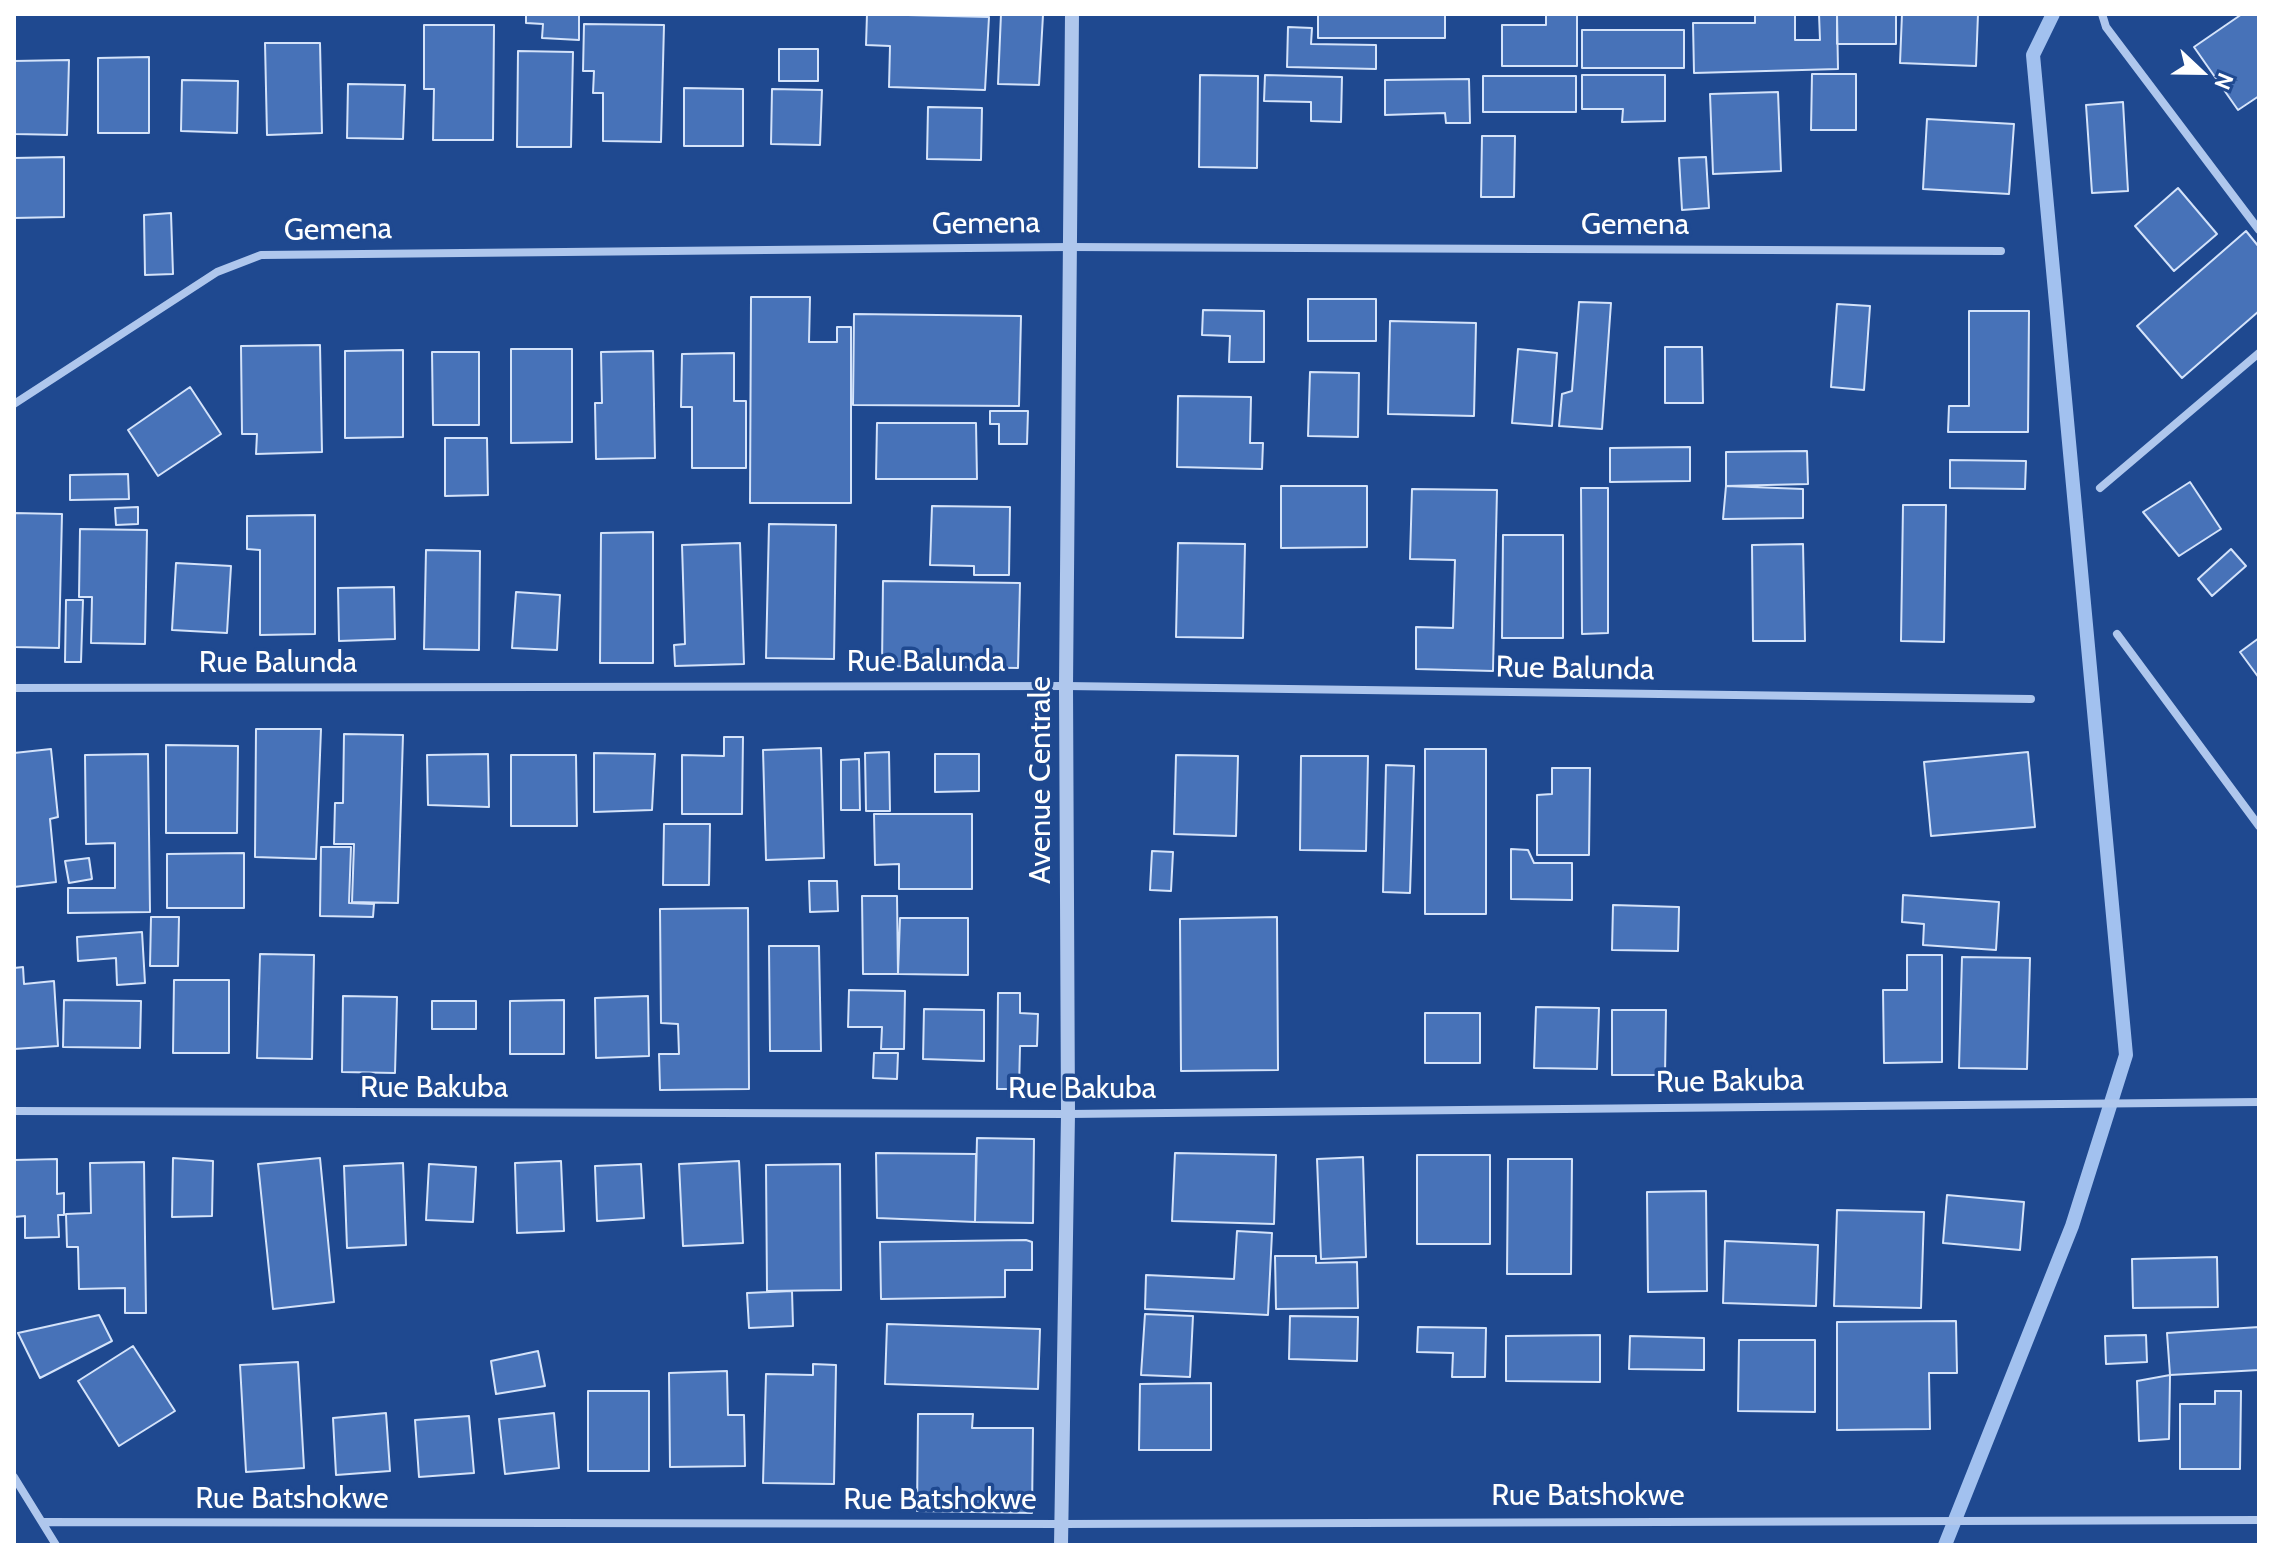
<!DOCTYPE html>
<style>
body{margin:0}
#map{position:relative;width:2273px;height:1559px;overflow:hidden;background:#1f4990;font-family:Cabin,sans-serif}
canvas{display:block}
.frame{position:absolute;inset:0;border:16px solid #fff;pointer-events:none}
.north{position:absolute;left:2161px;top:32px;width:80px;height:80px;-webkit-text-stroke:6px #1f4990;paint-order:stroke;rotate:112deg;font-size:22px;font-weight:700;line-height:32px;text-align:center;color:#fff}
.north::after{content:'';display:block;margin:auto;width:28px;height:36px;background:#fff;clip-path:polygon(50% 0,100% 100%,50% 72%,0 100%)}
</style>
<div id="map">
<canvas width="2273" height="1559"></canvas>
<div class="frame"></div>
<div class="north">N</div>
</div>
<script>
const context = document.querySelector('canvas').getContext('2d');
context.lineJoin = 'round';
function trace(path, color, width, dash) {
  context.strokeStyle = color;
  context.lineWidth = width;
  context.lineCap = dash ? 'butt' : 'round';
  context.setLineDash(dash || []);
  context.stroke(path);
}
function fillPath(path, color) {
  context.fillStyle = color;
  context.fill(path, 'evenodd');
}
function drawText(font, color, halo, rows, align = 'center') {
  context.font = font + ' Cabin,sans-serif';
  context.lineWidth = 7;
  context.setLineDash([]);
  context.textBaseline = 'middle';
  context.strokeStyle = halo;
  context.fillStyle = color;
  for (const [text, x, y, turn = 0] of rows) {
    context.save();
    context.translate(x, y);
    context.rotate((+turn || 0) * Math.PI / 180);
    context.textAlign = isNaN(turn) ? turn : align;
    if (halo) context.strokeText(text, 0, 0);
    context.fillText(text, 0, 0);
    context.restore();
  }
}
trace(new Path2D(`
 M1945 1545 2072 1226 2126 1055 2033 55 2053 14`), '#a2c1ef', 14);
const building = new Path2D(`
 M526 14H579V40L542 38 543 24 526 23Z
 M867 14 989 17 985 90 889 87 890 46 866 45Z
 M1001 14 1043 15 1039 85 998 84Z
 M1318 14H1445V38H1318Z
 M1546 14H1577V66H1502V25H1546Z
 M1755 14H1795V40H1820L1819 14H1837L1838 69 1694 73 1693 23H1755Z
 M1837 14H1896V44H1837Z
 M1902 14H1978L1976 66 1900 63Z
 M2242 14H2259V96L2238 110 2194 47Z
 M584 24 664 25 661 142 603 141V93H593L594 71H583Z
 M424 25H494L493 140H433L434 89H424Z
 M1288 27 1312 28 1311 44 1376 45V69L1287 67Z
 M1582 30H1684V68H1582Z
 M265 43H320L322 133 267 135Z
 M779 49H818V81H779Z
 M518 51 573 52 571 147H517Z
 M149 57V133H98V58Z
 M69 60 67 135 14 134V61Z
 M1812 74H1856V130H1811Z
 M1200 75 1258 76 1257 168 1199 167Z
 M1265 75 1342 77 1341 122 1311 121V102L1264 101Z
 M1582 75H1665V121L1622 122 1623 109H1582Z
 M1483 76H1576V112H1483Z
 M1469 79 1470 123H1446L1445 113 1385 115V80Z
 M182 80 238 81 237 133 181 131Z
 M348 84 405 85 403 139 347 138Z
 M684 88 743 89V146H684Z
 M772 89 822 90 820 145 771 144Z
 M1778 92 1781 171 1713 174 1710 94Z
 M2123 102 2128 191 2092 193 2086 105Z
 M928 107 982 108 981 160 927 159Z
 M1927 119 2014 124 2009 194 1923 189Z
 M1482 136H1515L1514 197H1481Z
 M64 157V217L14 218V158Z
 M1706 157 1709 208 1682 210 1679 158Z
 M2178 188 2217 234 2174 271 2135 226Z
 M171 213 173 274 145 275 144 215Z
 M2246 231 2259 247V311L2182 378 2137 326Z
 M751 297H810L809 342H837V327H851V503H750Z
 M1308 299H1376V341H1308Z
 M1579 302 1611 303 1602 429 1559 426 1562 394 1572 391Z
 M1837 304 1870 306 1864 390 1831 387Z
 M1203 310 1264 311V362H1229L1230 336 1202 335Z
 M1969 311H2029L2028 432H1948L1949 406H1969Z
 M854 314 1021 316 1019 406 853 405Z
 M1390 321 1476 323 1474 416 1388 414Z
 M320 345 322 452 256 454 257 434H242L241 346Z
 M1665 347H1702L1703 403H1665Z
 M511 349H572V442L511 443Z
 M1518 349 1557 353 1552 426 1512 423Z
 M403 350V437L345 438V351Z
 M653 351 655 458 596 459 595 403H602L601 352Z
 M432 352H479V425H433Z
 M734 353V401H746V468H692V407H681L682 354Z
 M1310 372 1359 373 1358 437 1308 436Z
 M190 387 221 434 158 476 128 430Z
 M1178 396 1251 397 1250 443H1263L1262 469 1177 467Z
 M990 411H1028L1027 444H999V424H990Z
 M877 423H976L977 479H876Z
 M445 438H487L488 495 445 496Z
 M1690 447V481L1610 482V448Z
 M1807 451 1808 484 1726 486V452Z
 M1950 460 2026 461 2025 489 1950 488Z
 M128 474 129 499 70 500V475Z
 M2190 482 2221 529 2179 556 2143 512Z
 M1281 486H1367V547L1281 548Z
 M1726 486 1803 489V518L1723 519Z
 M1581 488H1608V633L1582 634Z
 M1412 489 1497 490 1493 671 1416 669V627L1453 628 1455 560 1410 559Z
 M1903 505H1946L1944 642 1901 641Z
 M932 506 1010 507 1009 575H974V566L930 565Z
 M138 507V524L116 525 115 508Z
 M14 513 62 514 59 648 14 647Z
 M315 515V634L260 635V550L247 549V516Z
 M769 524 836 525 834 659 766 658Z
 M80 529 147 530 145 644 91 643 92 597H79Z
 M653 532V663H600L601 533Z
 M1503 535H1563V638H1502Z
 M740 543 744 664 675 666 674 645 685 644 682 545Z
 M1178 543 1245 544 1243 638 1176 637Z
 M1803 544 1805 641H1753L1752 545Z
 M2231 549 2246 566 2212 596 2198 579Z
 M426 550 480 551 479 650 424 649Z
 M176 563 231 566 227 633 172 630Z
 M883 581 1020 583 1018 668 882 666Z
 M394 587 395 639 339 641 338 588Z
 M516 592 560 595 557 650 512 648Z
 M66 600H83L81 662H65Z
 M2259 638V678L2240 652Z
 M256 729H321L316 859 255 857Z
 M344 734 403 735 398 903 352 902 354 844H334L335 803H343Z
 M724 737H743L742 814H682V755L724 756Z
 M166 745 238 746 237 833H166Z
 M821 748 824 858 766 860 763 750Z
 M51 749 58 817 50 819 56 882 14 887V753Z
 M1425 749H1486V914H1425Z
 M889 752 890 811H866L865 753Z
 M2028 752 2035 827 1931 836 1924 762Z
 M594 753 655 754 652 810 594 812Z
 M148 754 150 912 68 913V888H115V843L86 844 85 755Z
 M488 754 489 807 428 805 427 755Z
 M935 754H979V791L935 792Z
 M511 755H576L577 826H511Z
 M1176 755 1238 756 1236 836 1174 834Z
 M1301 756H1368L1366 851 1300 850Z
 M859 759 860 810H841V760Z
 M1386 765 1414 766 1410 893 1383 892Z
 M1552 768H1590L1589 855H1537V795L1552 794Z
 M874 814H972V889H899V864L875 865Z
 M664 824H710L709 885H663Z
 M321 847H351L349 903 374 904 373 917 320 916Z
 M1511 849 1528 850 1534 863H1572V900L1511 899Z
 M1152 851 1173 852 1171 891 1150 890Z
 M244 853V908H167V854Z
 M89 858 92 879 69 883 65 861Z
 M809 881H837L838 911 810 912Z
 M1903 895 1999 902 1996 950 1923 945 1924 924 1902 922Z
 M862 896H897L898 974H863Z
 M1613 905 1679 907 1678 951 1612 950Z
 M748 908 749 1089 660 1090 659 1054H679L678 1024 661 1023 660 909Z
 M151 917H179L178 966H150Z
 M1277 917 1278 1070 1181 1071 1180 919Z
 M900 918H968V975L898 974Z
 M142 932 145 983 117 985 116 958 78 961 77 937Z
 M769 946H819L821 1051H770Z
 M260 954 314 955 312 1059 257 1058Z
 M1907 955H1942V1062L1884 1063 1883 990H1907Z
 M1962 957 2030 958 2027 1069 1959 1068Z
 M23 967 24 984 54 981 58 1046 14 1049V968Z
 M174 980H229V1053H173Z
 M849 990 905 991 904 1049H881L882 1027H848Z
 M998 993H1020V1013L1038 1014 1037 1046H1020L1019 1089H997Z
 M343 996 397 997 395 1073 342 1072Z
 M648 996 649 1056 596 1058 595 998Z
 M64 1000 141 1001 140 1048 63 1047Z
 M564 1000V1054H510V1001Z
 M432 1001H476V1029H432Z
 M1536 1007 1599 1008 1597 1069 1534 1068Z
 M924 1009 984 1010V1061L923 1059Z
 M1612 1010H1666L1665 1075H1612Z
 M1425 1013H1480V1063H1425Z
 M874 1053H898L897 1079 873 1078Z
 M977 1138 1034 1139 1033 1223 975 1222Z
 M876 1153 976 1154 975 1222 877 1218Z
 M1175 1153 1276 1155 1274 1224 1172 1221Z
 M1417 1155H1490V1244H1417Z
 M1363 1157 1366 1257 1321 1259 1317 1159Z
 M173 1158 213 1161 212 1216 172 1217Z
 M320 1158 334 1302 273 1309 258 1164Z
 M57 1159V1194L64 1193V1215H58L59 1237 25 1238V1216L14 1217V1160Z
 M1508 1159H1572L1571 1274H1507Z
 M561 1161 564 1231 517 1233 515 1163Z
 M739 1161 743 1243 683 1246 679 1164Z
 M144 1162 146 1313H125V1288L79 1289 78 1247H67L66 1214 91 1213 90 1163Z
 M403 1163 406 1245 347 1248 344 1166Z
 M429 1164 476 1167 473 1222 426 1220Z
 M641 1164 644 1218 597 1221 595 1166Z
 M840 1164 841 1290 767 1291 766 1165Z
 M1706 1191 1707 1291 1648 1292 1647 1192Z
 M1947 1195 2024 1202 2020 1250 1943 1243Z
 M1837 1210 1924 1212 1921 1308 1834 1306Z
 M1237 1231 1272 1233 1268 1315 1145 1309 1146 1275 1234 1279Z
 M1026 1240 1032 1242V1270H1005V1297L881 1299 880 1242Z
 M1725 1241 1818 1245 1816 1306 1723 1303Z
 M1275 1256H1316V1263L1357 1262 1358 1308 1276 1309Z
 M2217 1257 2218 1307 2133 1308 2132 1259Z
 M792 1291 793 1326 749 1328 747 1293Z
 M1145 1314 1193 1316 1190 1377 1141 1375Z
 M99 1315 112 1341 40 1378 18 1333Z
 M1290 1316 1358 1317 1357 1361 1289 1359Z
 M1956 1321 1957 1373H1929L1930 1429 1837 1430V1322Z
 M887 1324 1040 1329 1038 1389 885 1384Z
 M1418 1327 1486 1328 1485 1377H1452L1453 1353 1417 1352Z
 M2259 1327V1370L2170 1375 2167 1333Z
 M1600 1335V1382L1506 1381V1336Z
 M2146 1335 2147 1362 2106 1364 2105 1336Z
 M1630 1336 1704 1338V1370L1629 1369Z
 M1739 1340H1815V1412L1738 1411Z
 M133 1346 175 1411 119 1446 78 1381Z
 M538 1351 545 1386 496 1394 491 1361Z
 M298 1362 304 1468 246 1472 240 1365Z
 M813 1364 836 1365 834 1484 763 1483 766 1374 813 1375Z
 M727 1371 728 1415H744L745 1466 670 1467 669 1373Z
 M2170 1375 2169 1439 2139 1441 2137 1381Z
 M1211 1383V1450H1139L1140 1384Z
 M588 1391H649V1471H588Z
 M2215 1391H2241L2240 1469H2180V1404H2215Z
 M386 1413 390 1471 336 1475 333 1418Z
 M554 1413 559 1468 505 1474 499 1419Z
 M918 1414H973L972 1428H1033L1032 1513 917 1511Z
 M469 1416 474 1473 419 1477 415 1420Z`);
fillPath(building, '#4772b8');
trace(building, '#d4e3fa', 2);
trace(new Path2D(`
 M2102 14 2106 27 2259 230
 M14 404 217 272 261 255 1069 247 2001 251
 M2100 488 2259 353
 M2117 634 2259 826
 M14 688 1066 686 2031 699
 M14 1111 1068 1114 2259 1102
 M14 1477 56 1545
 M44 1522 1061 1524 2259 1520`), '#afc7ed', 8);
trace(new Path2D(`
 M1061 1545 1068 1114 1066 686 1072 14`), '#afc7ed', 14);
drawText('30px', '#fff', '#1f4990', [
 ["Gemena",986,224,-1],
 ["Gemena",1635,225],
 ["Gemena",338,230,-1],
 ["Rue Balunda",926,662],
 ["Rue Balunda",278,663],
 ["Rue Balunda",1575,669,1],
 ["Avenue Centrale",1041,780,-90],
 ["Rue Bakuba",1730,1082,-1],
 ["Rue Bakuba",434,1088],
 ["Rue Bakuba",1082,1089],
 ["Rue Batshokwe",1588,1496],
 ["Rue Batshokwe",292,1499],
 ["Rue Batshokwe",940,1500]
]);
</script>
